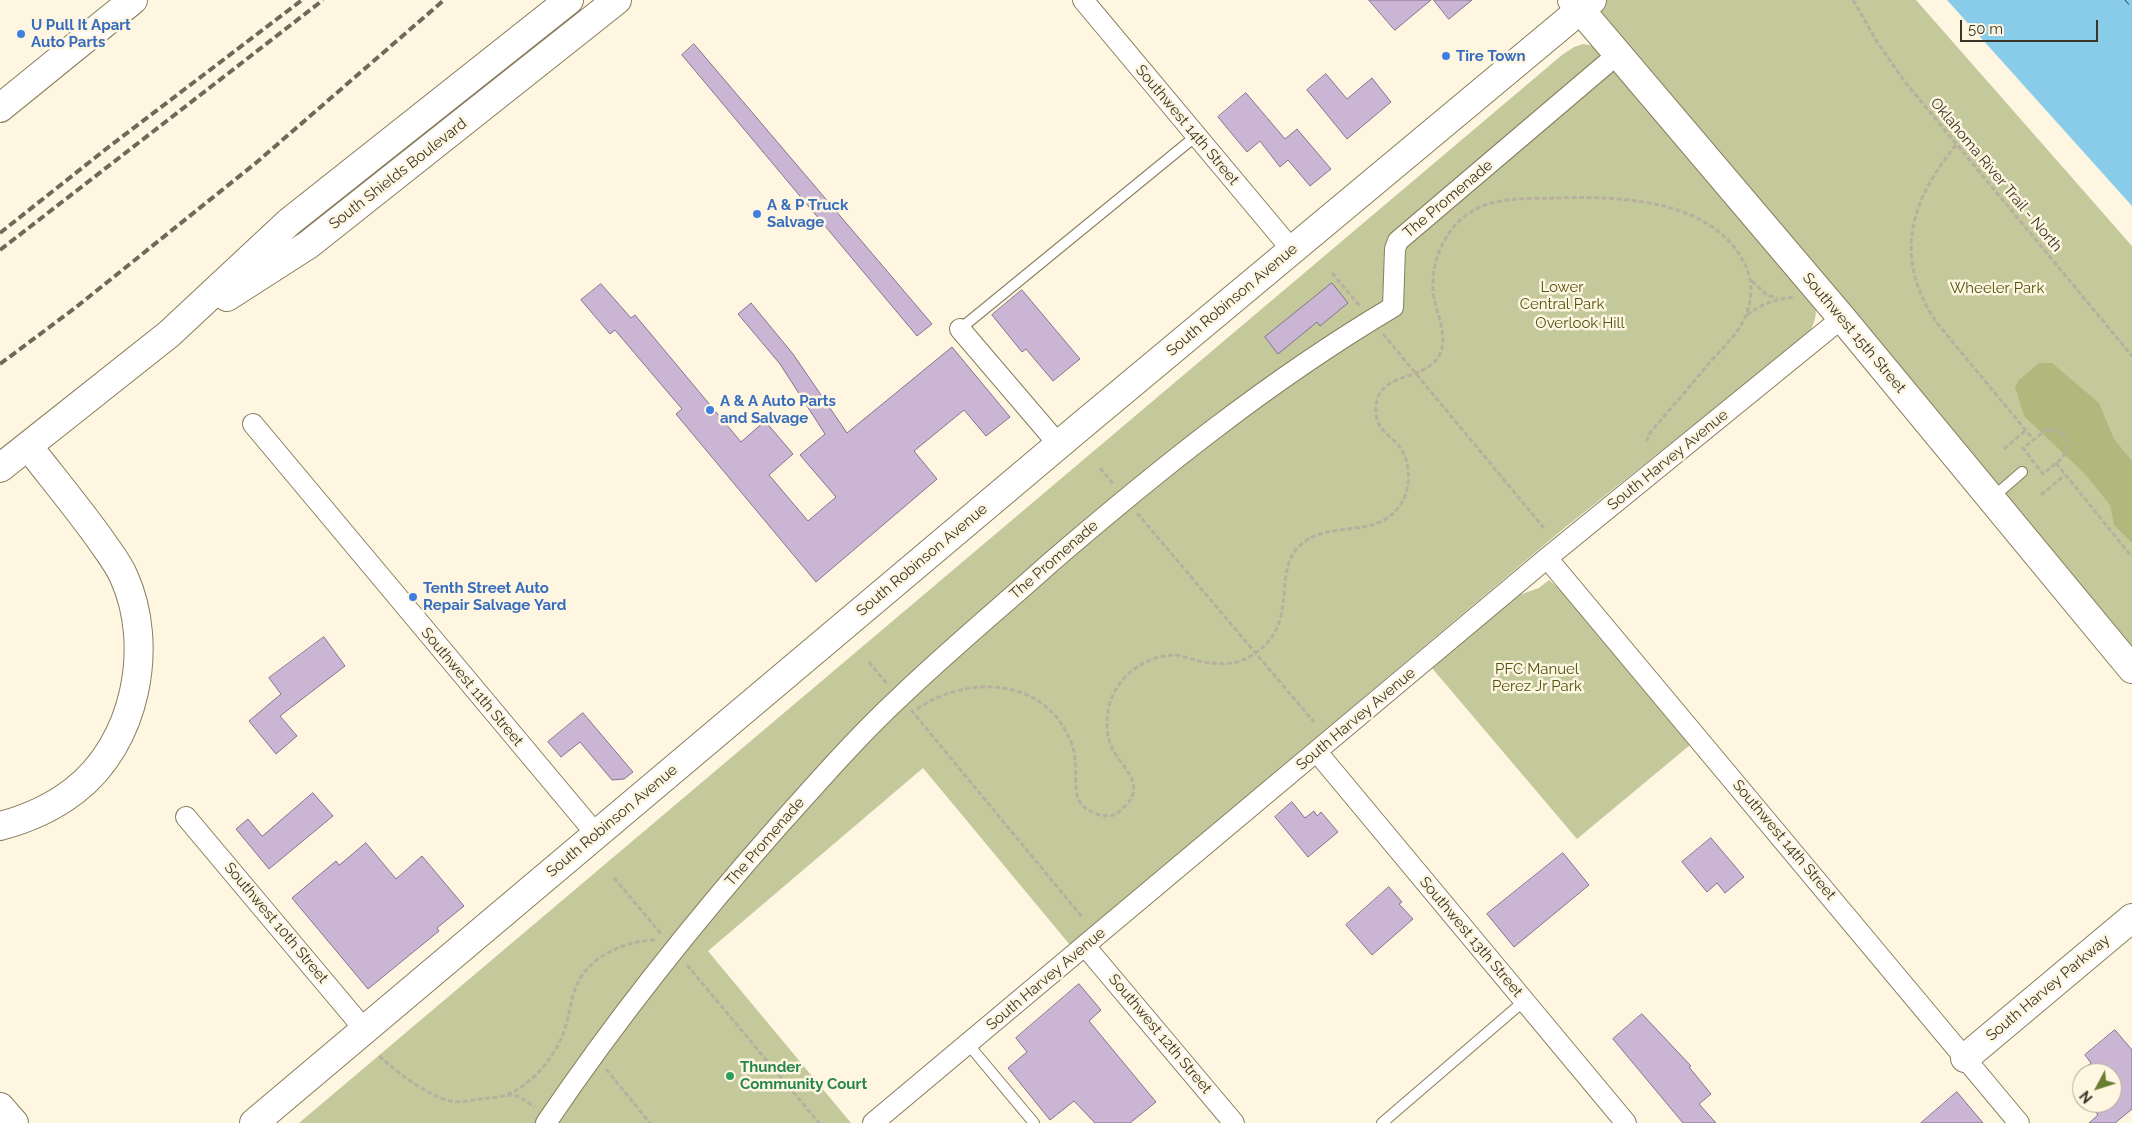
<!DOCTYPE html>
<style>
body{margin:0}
#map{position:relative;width:2132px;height:1123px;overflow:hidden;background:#fef6e1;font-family:Raleway,sans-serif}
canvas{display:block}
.north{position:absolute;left:2072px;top:1063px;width:50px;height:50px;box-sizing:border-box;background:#fef6e1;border:1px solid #b0a997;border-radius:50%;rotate:230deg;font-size:14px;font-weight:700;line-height:20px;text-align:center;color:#3a3527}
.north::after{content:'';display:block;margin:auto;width:18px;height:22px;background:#697e30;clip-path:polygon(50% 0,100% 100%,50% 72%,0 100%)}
.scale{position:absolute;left:1960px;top:20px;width:138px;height:22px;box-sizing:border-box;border:2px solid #3a3527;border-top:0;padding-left:6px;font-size:15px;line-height:18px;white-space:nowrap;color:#3a3527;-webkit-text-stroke:4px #fef6e1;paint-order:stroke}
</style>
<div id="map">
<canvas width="2132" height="1123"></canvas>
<div class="north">N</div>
<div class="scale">50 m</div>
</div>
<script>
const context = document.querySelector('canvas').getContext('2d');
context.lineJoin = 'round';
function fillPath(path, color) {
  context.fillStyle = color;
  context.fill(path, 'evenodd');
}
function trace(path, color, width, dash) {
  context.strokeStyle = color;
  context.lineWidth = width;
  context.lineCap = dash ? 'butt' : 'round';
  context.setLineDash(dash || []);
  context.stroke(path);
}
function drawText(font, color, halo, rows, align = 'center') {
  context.font = font + ' Raleway,sans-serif';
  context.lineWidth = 5;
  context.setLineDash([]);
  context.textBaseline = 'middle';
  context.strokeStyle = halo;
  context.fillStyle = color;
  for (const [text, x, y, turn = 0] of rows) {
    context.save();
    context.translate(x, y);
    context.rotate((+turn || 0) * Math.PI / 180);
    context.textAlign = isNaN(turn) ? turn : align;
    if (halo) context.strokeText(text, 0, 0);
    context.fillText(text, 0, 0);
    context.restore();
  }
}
fillPath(new Path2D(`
 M1591 0H1916L2132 246V654Z
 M1583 44 1594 46 1814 301C1818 314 1815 322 1809 333L1562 530 1070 945 923 768 708 951 851 1123H299L1562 55 1574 47Z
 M1549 580 1563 592 1690 745 1577 839 1432 668 1519 595 1539 588Z`), '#c4c99c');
fillPath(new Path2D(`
 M2039 363H2052L2099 403 2114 439 2132 461V543L2114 525 2110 505 2084 473 2024 416 2015 387 2018 381Z`), '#b2b87d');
fillPath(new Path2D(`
 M1947 0H2132V206Z`), '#89ccea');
trace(new Path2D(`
 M2125 0 2132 8`), '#173744', 1, [6, 5]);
const building = new Path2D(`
 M1369 0H1431L1395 30Z
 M1434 0H1472L1449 19Z
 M694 44 932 324 917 336 682 55Z
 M1326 74 1347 99 1372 78 1391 102 1347 139 1307 90Z
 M1246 93 1285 139 1297 129 1331 169 1310 186 1288 160 1280 167 1260 141 1247 152 1218 117Z
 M1332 283 1348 303 1320 326 1317 322 1278 354 1265 337Z
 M601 284 631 318 635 315 741 442 765 421 793 454 769 475 808 521 836 497 800 455 825 434 780 364 738 314 751 303 793 354 847 433 952 347 1010 417 986 436 964 410 914 451 937 479 816 582 676 414 682 409 615 330 610 334 581 300Z
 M1022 290 1080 359 1053 381 1026 349 1022 352 992 315Z
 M324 637 345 666 280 716 297 736 276 754 249 721 281 694 269 678Z
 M583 713 633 772 624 779 612 780 580 742 561 757 548 742Z
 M313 793 333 816 269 869 236 829 248 819 262 836Z
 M1292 802 1305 818 1314 811 1317 816 1321 812 1338 832 1308 857 1275 817Z
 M1711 838 1744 877 1725 893 1717 883 1707 892 1682 862Z
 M366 843 396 879 422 856 464 906 437 928 439 931 368 989 292 898 336 861 339 865Z
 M1563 853 1589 885 1514 947 1487 914Z
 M1389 887 1402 902 1399 904 1413 919 1372 955 1346 925Z
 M1079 984 1101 1010 1089 1021 1156 1102 1130 1123H1095L1074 1101 1050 1120 1008 1068 1027 1052 1016 1038Z
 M1642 1014 1691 1066 1689 1067 1711 1094 1699 1104 1716 1123H1683L1613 1039Z
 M2115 1030 2132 1050V1109L2115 1123H2089L2098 1115 2088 1103H2112V1073H2080L2091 1063 2085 1055Z
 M1957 1092 1983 1123H1921Z`);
fillPath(building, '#cab5d4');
trace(building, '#85728e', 1);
const lane = new Path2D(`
 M960 329 1196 136
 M1992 498 2022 472
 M968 1044 1034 1123
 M1382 1123 1524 1001`);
const street = new Path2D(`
 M1083 0 1292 250
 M960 329 1059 445
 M253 424 596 834
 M1547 558 2019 1123
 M1317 752 1626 1123
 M186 817 364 1029
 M1085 946 1234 1123
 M546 1123C617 1018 697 918 781 823 819 781 857 737 899 698 948 651 1000 608 1050 563 1158 470 1270 380 1393 307L1395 249 1398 241 1605 65
 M873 1123 1547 558 1842 318`);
const secondary = new Path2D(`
 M1572 0 1842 318 2132 669
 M0 108 133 0
 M1965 1058 2132 918
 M254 1123 1075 431 1592 0`);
const primary = new Path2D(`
 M227 297 308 245 617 0
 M0 468 169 334 289 222 569 0`);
const highway = new Path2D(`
 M0 826C27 819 52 808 74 791 136 744 155 646 124 577 118 563 108 551 100 539 77 507 52 477 28 446
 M0 1107 14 1123`);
trace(lane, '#8a7d5d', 12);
trace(street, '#8a7d5d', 22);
trace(secondary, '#8a7d5d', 30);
trace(primary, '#8a7d5d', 30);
trace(highway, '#8a7d5d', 30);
trace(new Path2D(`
 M1853 0 1877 42 1905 82 2132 356
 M1956 145C1909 202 1893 259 1937 323L2033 439
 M1332 273 1360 306
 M1752 281 1767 295 1777 298
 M1747 315C1763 303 1776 299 1796 297
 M1383 334 1544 528
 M2046 430C2059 429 2067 435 2068 449L2061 459 2043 474 2023 448Z
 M2004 449 2026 430
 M2056 463 2132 557
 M1100 468 1114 485
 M2041 495 2065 475
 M1137 513 1314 722
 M869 662 888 685
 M917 709C970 673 1048 678 1072 745 1079 762 1072 791 1080 802 1087 813 1105 819 1117 814 1119 812 1127 804 1129 802 1143 781 1122 767 1113 750 1103 731 1106 703 1118 686 1130 668 1152 655 1175 655 1178 655 1188 658 1191 659 1209 664 1232 667 1249 657 1305 626 1267 569 1304 542 1334 520 1380 540 1402 502 1411 487 1411 461 1399 446 1390 435 1377 430 1376 413 1373 370 1423 383 1439 356 1449 338 1437 316 1434 298 1429 268 1441 235 1465 216 1491 196 1524 199 1554 198 1614 196 1703 198 1739 254 1751 273 1754 287 1748 309 1743 329 1723 348 1709 363 1690 387 1669 410 1649 434L1647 441
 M911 710 1083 918
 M614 878 662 935
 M687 965 819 1123
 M379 1056C400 1074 419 1090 446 1100 456 1103 469 1101 480 1099 488 1098 498 1098 506 1095 530 1086 551 1061 561 1039 571 1018 569 993 583 974 599 952 631 940 657 940
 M606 1069 650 1123
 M507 1095 518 1096 535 1107`), '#b7b09e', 3, [5, 2.5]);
trace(lane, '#fff', 10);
trace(street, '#fff', 20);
trace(secondary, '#fff', 28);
trace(primary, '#fff', 28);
trace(highway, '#fff', 28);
trace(new Path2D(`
 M0 233 106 149 302 0
 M0 250 323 0
 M0 364 75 308 257 162 444 0`), '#6f6959', 4, [8, 4]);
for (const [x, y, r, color] of [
 [21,34,5,"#3f7fe0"],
 [1446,56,5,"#3f7fe0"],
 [757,214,5,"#3f7fe0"],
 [710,410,5,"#3f7fe0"],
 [413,597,5,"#3f7fe0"],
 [730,1076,5,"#2e9e5b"]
]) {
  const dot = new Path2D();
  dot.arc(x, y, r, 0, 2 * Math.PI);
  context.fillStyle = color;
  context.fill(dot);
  trace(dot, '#fef6e1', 2);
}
drawText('bold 15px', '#366cbe', '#fef6e1', [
 ["U Pull It Apart",31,25],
 ["Auto Parts",31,42],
 ["Tire Town",1456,56],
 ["A & P Truck",767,205],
 ["Salvage",767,222],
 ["A & A Auto Parts",720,401],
 ["and Salvage",720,418],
 ["Tenth Street Auto",423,588],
 ["Repair Salvage Yard",423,605]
], 'left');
drawText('15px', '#3a3527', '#fef6e1', [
 ["Southwest 14th Street",1187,125,50],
 ["South Shields Boulevard",398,174,-38],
 ["Oklahoma River Trail - North",1996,175,50],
 ["The Promenade",1448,199,-40],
 ["South Robinson Avenue",1232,300,-40],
 ["Southwest 15th Street",1854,333,50],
 ["South Harvey Avenue",1668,460,-39],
 ["South Robinson Avenue",922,560,-40],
 ["The Promenade",1054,560,-41],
 ["Southwest 11th Street",472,687,50],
 ["South Harvey Avenue",1356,719,-40],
 ["South Robinson Avenue",612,821,-40],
 ["Southwest 14th Street",1784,840,50],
 ["The Promenade",765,842,-49],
 ["Southwest 10th Street",276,923,50],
 ["Southwest 13th Street",1471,937,50],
 ["South Harvey Avenue",1046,979,-40],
 ["South Harvey Parkway",2048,988,-40],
 ["Southwest 12th Street",1160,1034,50]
]);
drawText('15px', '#515511', '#fef6e1', [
 ["Lower",1562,287],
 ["Central Park",1562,304],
 ["Wheeler Park",1997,288],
 ["Overlook Hill",1580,323],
 ["PFC Manuel",1537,669],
 ["Perez Jr Park",1537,686]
]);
drawText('bold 15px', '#27864d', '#fef6e1', [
 ["Thunder",740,1067],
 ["Community Court",740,1084]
], 'left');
</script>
